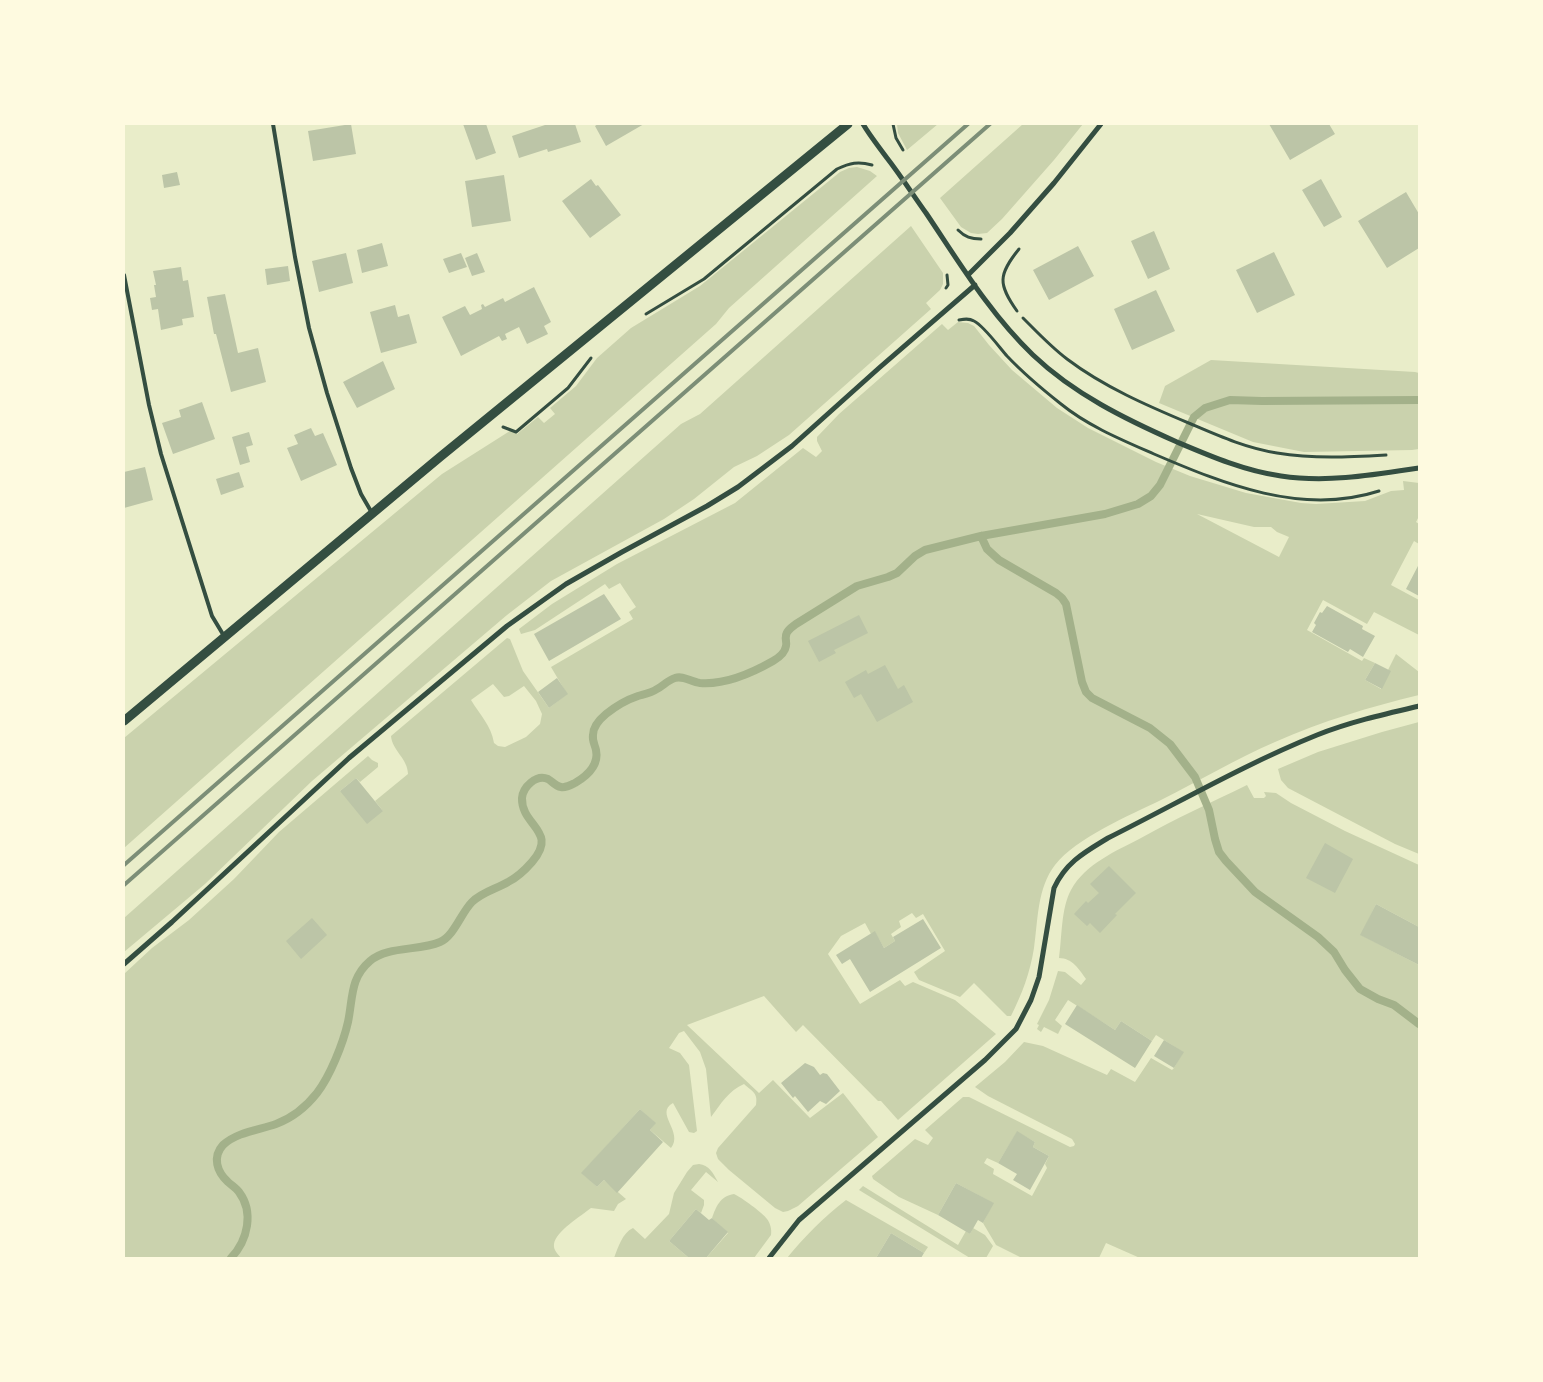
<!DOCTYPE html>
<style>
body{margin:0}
#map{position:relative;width:1543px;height:1382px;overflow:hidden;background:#e9edc9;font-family:"Open Sans",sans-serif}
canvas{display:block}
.frame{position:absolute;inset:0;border:125px solid #fefae0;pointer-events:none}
</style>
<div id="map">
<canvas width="1543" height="1382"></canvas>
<div class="frame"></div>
</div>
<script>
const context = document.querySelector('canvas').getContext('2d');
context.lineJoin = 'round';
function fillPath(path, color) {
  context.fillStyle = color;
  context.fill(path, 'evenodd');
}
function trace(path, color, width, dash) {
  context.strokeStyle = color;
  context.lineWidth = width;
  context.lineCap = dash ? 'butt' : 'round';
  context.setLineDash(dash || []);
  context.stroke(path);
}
fillPath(new Path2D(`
 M897 124H938L907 150 898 133Z
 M1023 124H1083L1054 160 1002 219 987 233 978 234 971 233 961 227 940 198Z
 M857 167 870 171 877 176 729 308 716 324 124 848V738L442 474 513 429 517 434 538 417 544 423 555 414 550 408 576 386 597 358 631 328 700 286 840 172 849 168Z
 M911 226 943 273V284L940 290 926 303 931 309 789 435 757 456 734 467 694 499 664 519 551 581 507 615 312 781 205 884 124 952V918L681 424 700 414Z
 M958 322 968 323 974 326 989 345 1012 370 1057 408 1088 428 1156 462 1190 476 1246 493 1301 503 1316 504 1365 501 1391 491 1404 490 1403 481 1419 483V516L1416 522 1419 524V544L1414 541 1391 585 1419 600V635L1374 612 1367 624 1323 600 1307 630 1362 661 1364 658 1375 663 1365 680 1381 689 1388 670 1396 654 1419 672V695C1370 707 1322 721 1275 742 1236 759 1199 781 1161 800 1130 815 1076 838 1055 865 1037 888 1038 921 1034 948 1030 973 1022 994 1011 1016H1007L974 983 960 997 919 980 914 972 945 951 923 914 916 918 912 913 899 921 901 927 891 934 895 941 884 948 875 932 871 934 865 923 841 936 828 954 860 1004 900 980 905 986 913 982 955 1000 996 1034 898 1120 881 1101H878L803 1025 796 1032 764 996 687 1025 759 1093 773 1080 810 1118 843 1093 878 1137 798 1206 788 1211 783 1212 775 1208 729 1170 718 1159 716 1153 718 1148 756 1105C758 1093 753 1092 744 1084 729 1090 720 1105 711 1117L706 1069 700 1052 684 1031 679 1033 669 1048 680 1053 689 1065 697 1131 694 1133 689 1132 673 1103C654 1113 684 1132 671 1148L650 1130 655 1123 640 1109 582 1173 597 1187 604 1180 626 1199 618 1204 614 1211 591 1208C581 1216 556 1231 554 1244 553 1250 558 1254 561 1258H124V974L152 948 189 920 234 879 279 832 368 756 372 760 378 763V767L360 782 356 778 340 791 383 811 375 801 408 774C408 759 392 750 391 736L507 638 510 639 523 671 549 708 567 694 551 667 633 619 629 612 636 607 620 583 609 589 605 584 535 630 521 634 519 629 552 604 617 564 735 503 803 448 816 457 822 451 817 441V437L839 414 942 324 948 330ZM1197 514 1254 527H1271L1277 532 1289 537 1279 557ZM493 684 504 697 509 696 524 686 536 701 542 714 540 724 526 737 505 747 498 746 494 743C491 725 480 715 471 700Z
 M1211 360 1415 372 1419 373V449L1412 450 1304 452 1253 442 1159 403 1165 386Z
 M1419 722V854L1395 844 1288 788 1281 780 1278 769 1318 752 1382 732Z
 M1247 785 1254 798H1264L1266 796 1264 792 1276 793 1291 803 1345 831 1419 865V927L1376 904 1361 935 1419 965V1258H1140L1106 1243 1099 1258H1022L996 1245 983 1223 993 1203 956 1183 938 1215 899 1197 873 1179 872 1176 915 1139 928 1145 933 1138 925 1130 963 1097H969L1070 1147 1074 1146 1075 1144 1072 1139 988 1096 975 1087 1005 1062 1024 1042 1043 1046 1107 1075 1111 1069 1135 1082 1151 1058 1172 1070 1174 1068 1183 1052 1156 1035 1152 1041 1121 1021 1115 1030 1068 1000 1055 1020 1062 1026 1058 1034 1044 1027 1041 1032 1037 1029 1039 1025 1037 1024 1049 1000 1058 971 1065 972 1081 985 1086 979C1079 969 1072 958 1059 958 1062 937 1061 908 1071 890 1085 864 1116 851 1141 838 1175 819 1212 802 1247 785ZM1017 1132 1035 1142 1033 1147 1049 1156 1045 1164 1047 1168 1032 1196 993 1174 994 1169 984 1163 987 1158 998 1163Z
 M699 1164C709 1165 713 1173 718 1182L706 1172 691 1190 704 1200V1205L701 1213 696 1209 669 1241 689 1258H614C618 1248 622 1233 633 1228L645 1239 669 1214 674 1193 687 1172 693 1165Z
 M863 1186 958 1245 966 1231 970 1234 973 1228 985 1235 993 1246 986 1258H970L859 1190Z
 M734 1194C741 1197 763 1213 767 1219 770 1223 772 1229 771 1235L754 1258H706L728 1233 712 1218C716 1207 720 1196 734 1194Z
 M846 1200 928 1247 924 1253 891 1233 876 1258H787C804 1237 824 1217 846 1200Z`), '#cad2ad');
trace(new Path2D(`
 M981 536 987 549 999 560 1056 593 1062 598 1066 604 1082 682 1086 692 1092 698 1150 728 1170 744 1195 777 1209 810 1215 839 1219 852 1226 861 1255 892 1318 937 1334 952 1345 970 1360 989 1378 999 1394 1005 1419 1024
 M231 1258C248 1240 254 1212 239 1192 236 1188 231 1185 228 1182 217 1172 212 1157 223 1145 237 1132 259 1130 276 1124 292 1118 306 1107 317 1093 330 1076 343 1044 348 1022 353 998 350 978 370 961 387 946 419 951 440 942 454 936 461 913 472 902 482 892 496 889 508 882 518 877 525 870 532 862 559 831 521 826 522 798 523 787 536 774 548 779 552 781 555 786 561 787 566 788 571 785 575 783 587 776 599 765 596 750 595 745 592 741 593 735 593 726 600 719 606 714 616 706 626 700 638 696 645 694 651 693 657 689 663 686 668 680 675 678 683 675 691 682 700 683 725 685 752 673 773 661 780 657 785 653 786 646 787 643 785 639 786 636 786 631 792 627 796 624L857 586 888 577 897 573 915 556 925 550 981 536 1105 514 1138 504 1151 496 1160 485 1194 417 1205 408 1230 400 1262 401 1419 400`), '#a3b18a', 8);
fillPath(new Path2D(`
 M351 124 356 154 313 161 308 131Z
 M463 124H486L496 153 476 160Z
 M548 124H575L581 142 548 152 547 149 519 158 512 136Z
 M598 124H644L606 146 595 126Z
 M1269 124H1329L1335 134 1290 160Z
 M177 172 180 185 164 188 162 175Z
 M504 175 511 221 472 227 465 181Z
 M591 179 596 186 598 185 621 215 590 238 562 201Z
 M1321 179 1342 217 1324 227 1302 190Z
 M1406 192 1419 214V248L1387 268 1358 221Z
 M1154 231 1170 269 1148 279 1131 241Z
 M382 243 388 266 362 273 357 250Z
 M1078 246 1094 276 1049 300 1033 270Z
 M1274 252 1295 295 1257 313 1236 270Z
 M346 253 353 283 319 292 312 261Z
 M461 253 467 267 449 273 443 259Z
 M477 253 485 272 472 276 465 258Z
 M288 266 290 281 267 285 265 269Z
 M181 267 183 281 188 280 194 317 182 319 183 325 161 330 158 309 152 310 150 298 156 297 154 285H156L153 271Z
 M534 287 551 322 544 326 548 334 527 344 519 327 505 334 507 339 502 341 499 336 461 356 442 317 465 306 470 315 482 309 481 305 483 304 485 307 503 298 505 302Z
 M1156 290 1175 331 1132 350 1114 309Z
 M225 294 238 353 258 348 266 382 231 392 216 334H214L207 297Z
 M395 305 398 317 409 314 417 343 381 353 370 312Z
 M383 361 395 389 357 408 343 382Z
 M202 402 215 439 173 454 162 423 181 417 179 410Z
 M311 428 315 436 323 433 337 465 301 481 287 448 298 444 294 435Z
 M249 432 253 445 246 447 250 462 240 465 232 437Z
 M145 467 153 500 124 508V472Z
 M239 472 244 487 221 495 216 479Z
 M1419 564V596L1406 589Z
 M604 594 621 619 549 661 534 634Z
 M1327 606 1363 626 1362 629 1375 636 1363 657 1350 649 1348 652 1312 632 1316 625 1314 623 1320 612 1322 613Z
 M859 615 868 633 834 650 836 653 819 662 808 641Z
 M1375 663 1391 671 1382 689 1365 680Z
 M885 665 898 689 904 685 913 702 877 722 861 694 854 698 845 682 866 670 868 674Z
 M557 678 568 694 549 708 538 692Z
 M356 778 383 811 367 824 340 791Z
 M1325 843 1353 859 1335 893 1306 878Z
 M1109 866 1136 893 1115 914 1117 915 1100 933 1090 923 1087 926 1074 914 1086 901 1088 903 1099 893 1090 884Z
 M1376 904 1419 927V965L1360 935Z
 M312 918 327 935 301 959 286 941Z
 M923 919 941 948 870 992 850 959 842 964 836 955 875 931 884 948 895 941 893 937Z
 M1077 1005 1115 1030 1121 1021 1152 1041 1135 1068 1065 1024Z
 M1164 1040 1184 1052 1174 1068 1154 1056Z
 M805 1063 814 1067 820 1075 823 1073 827 1074 840 1091 826 1104 820 1101 808 1112 795 1096 793 1098 781 1083Z
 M640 1109 656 1123 650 1130 663 1142 617 1193 604 1180 597 1187 581 1173Z
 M1017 1131 1035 1142 1033 1147 1049 1156 1030 1190 1013 1180 1017 1174 998 1163Z
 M956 1183 994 1203 983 1223 978 1220 970 1234 938 1215Z
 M696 1209 709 1220 712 1218 728 1232 706 1258H689L669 1241Z
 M891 1233 924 1253 921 1258H876Z`), '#bcc5a7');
trace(new Path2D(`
 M893 124 896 138 903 150
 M958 230C965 237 971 239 981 239
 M946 288 948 285 947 275
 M1017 311C998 284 998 275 1019 249
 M646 314 704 279 837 169C850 163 858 161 872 165
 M1023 318C1037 332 1051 347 1067 359 1104 387 1148 406 1191 424 1219 436 1246 448 1277 453 1313 459 1350 457 1386 455
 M959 320C964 319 969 318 974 321 984 326 999 347 1007 356 1024 374 1042 389 1061 404 1088 426 1122 440 1154 454 1224 484 1302 516 1379 491
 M503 427 516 432 568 388 591 358`), '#344e41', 3);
trace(new Path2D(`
 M273 124 295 257 309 328 327 393 351 468 361 494 372 513
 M124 275 149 405 161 454 212 616 224 636`), '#344e41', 4);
trace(new Path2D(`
 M863 124C870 136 879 147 887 158 901 176 913 195 926 213 959 262 990 314 1033 355 1074 394 1125 419 1177 442 1210 456 1245 471 1281 476 1327 483 1373 475 1419 468
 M968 275 1010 233 1054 183 1101 124
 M124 964 172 922 349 758 507 626 566 584 622 552 707 506 738 487 792 446 879 368 975 285
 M769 1258 799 1220 985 1060 1016 1029 1031 1000 1039 977 1054 888C1066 862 1085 852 1108 838 1178 803 1245 764 1317 735 1350 722 1385 714 1419 706`), '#344e41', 5);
trace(new Path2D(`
 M124 721 440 457 848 124`), '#344e41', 9);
trace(new Path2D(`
 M124 865 968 124
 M124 885 990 124`), '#7c8e77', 4);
</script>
